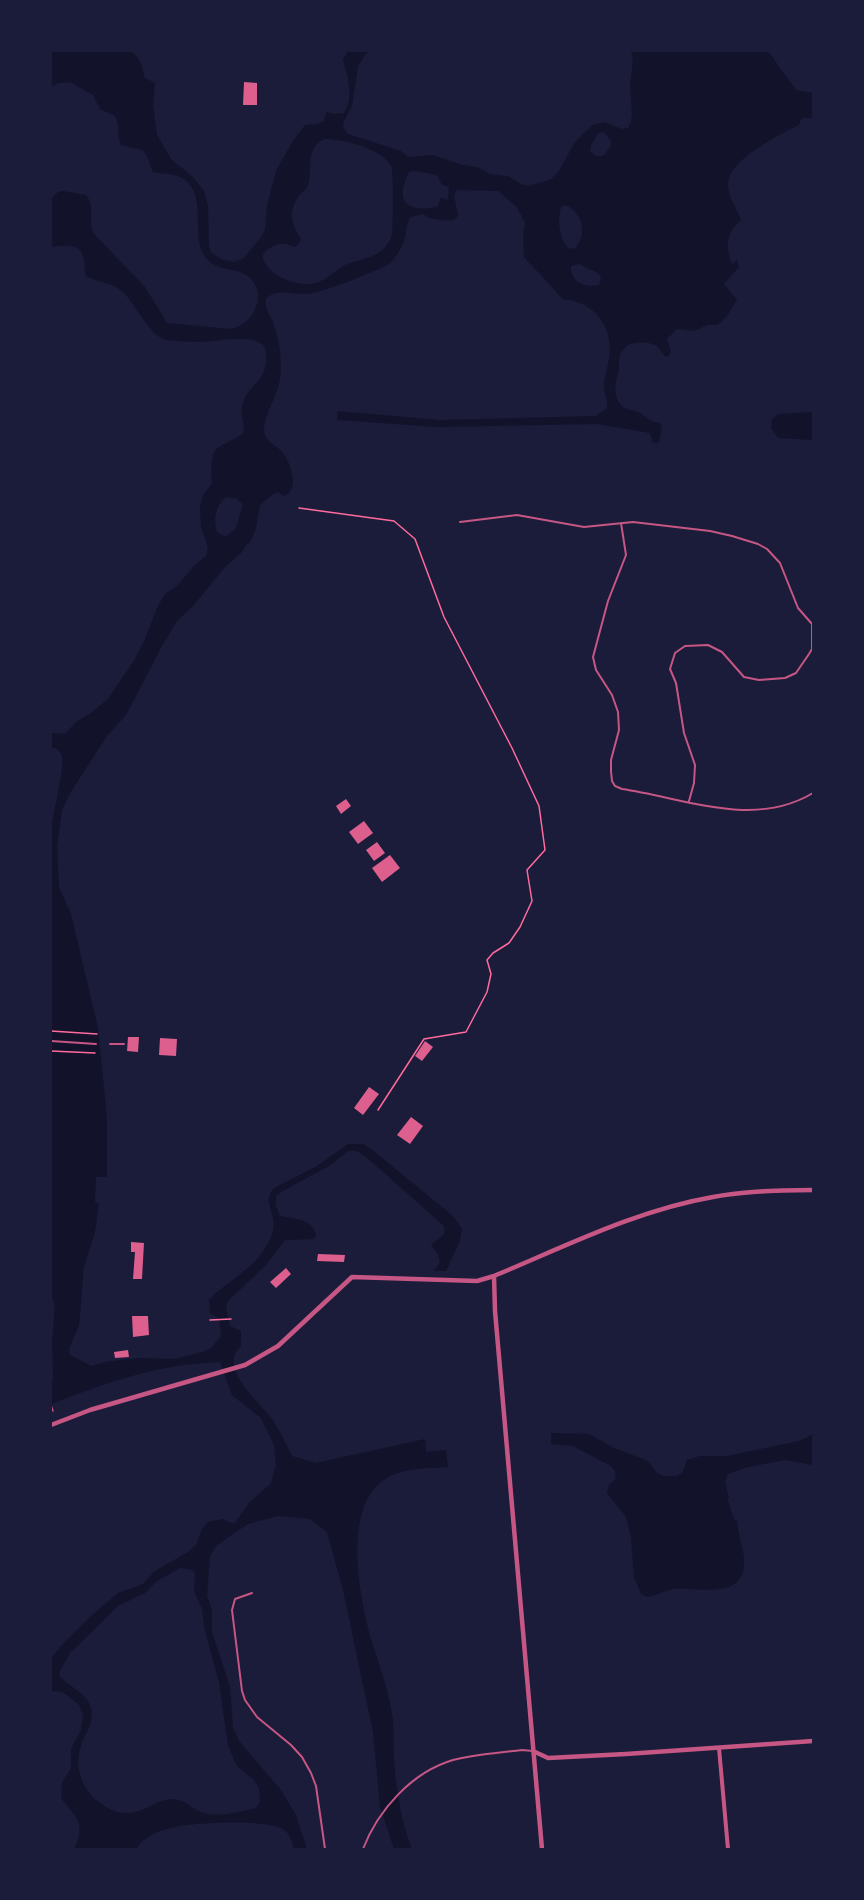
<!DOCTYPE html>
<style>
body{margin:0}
#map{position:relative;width:864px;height:1900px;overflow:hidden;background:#1b1b3a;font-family:Ubuntu,sans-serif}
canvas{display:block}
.frame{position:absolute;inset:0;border:52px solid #1b1b3a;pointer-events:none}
</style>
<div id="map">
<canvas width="864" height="1900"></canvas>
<div class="frame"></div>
</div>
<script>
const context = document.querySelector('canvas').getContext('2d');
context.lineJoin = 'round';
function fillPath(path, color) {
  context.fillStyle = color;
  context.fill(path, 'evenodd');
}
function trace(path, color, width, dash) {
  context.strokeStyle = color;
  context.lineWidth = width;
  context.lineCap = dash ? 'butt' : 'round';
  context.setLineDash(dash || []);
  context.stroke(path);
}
fillPath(new Path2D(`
 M51 51H131C141 59 142 66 145 78L155 83 153 104 157 135 171 159 193 177 204 191 208 206 209 247 211 252 221 259 234 262 244 258 261 237 265 230 267 205 276 171 293 141 305 125 317 124 324 121 326 112 335 114 344 113C354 98 348 77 343 60L348 51H368L358 66 352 106 344 121 343 127 348 134 401 151 408 157 432 155 463 165 477 167 490 174 508 176 523 185 529 186 551 179 559 171 575 142 591 126 604 122 622 129 628 128 631 122 632 114 630 85 633 61 631 51H768L796 90 813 93V118H804L800 120V124C780 135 728 159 728 185 728 197 737 209 741 220 726 233 725 246 732 264L737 260 739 267 724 284 737 300 727 316 718 325H707L694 331 677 329 667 339 671 352 668 357 665 356 656 345C644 341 626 339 620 355 618 361 620 367 618 373 615 383 613 395 620 404 625 411 634 409 640 413 649 419 649 421 660 423L662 428 659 443H653L650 433 596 424 438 427 337 420 338 411 439 420 596 416 607 408C608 400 604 394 604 385 605 373 610 361 610 348 609 319 590 302 563 299L524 257 523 236 525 222 516 206 498 191 457 190 454 195 458 216 453 220C444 221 429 220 423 214L410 217C405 226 407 238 401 248 398 253 394 259 390 263 381 270 318 294 307 294 292 295 280 288 266 298 264 311 272 316 275 328 280 343 282 363 280 378 278 397 260 420 265 435 267 441 273 444 278 448 287 456 292 468 293 481 293 488 291 493 284 496L278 492 273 494 260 505 256 528 250 542 246 545 242 552 225 567 193 606 177 621 162 646 126 715 107 736 70 793 62 810 57 846 59 887 71 914 98 1028 107 1118V1177H96L95 1202 99 1203 95 1232 84 1267 79 1326 69 1348 70 1355 92 1366 105 1362 138 1358 175 1359 202 1352 211 1348 221 1336 219 1318 210 1313 209 1300C229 1279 256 1269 269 1241 273 1234 275 1226 273 1218 271 1206 264 1199 274 1188L317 1166 348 1144H363L370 1148 454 1217 462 1229 460 1241 446 1271H434L440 1262 438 1255 431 1245 444 1234V1226L365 1156 357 1151H348L331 1165 281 1192 276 1196V1206L280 1216C294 1219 313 1218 316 1236L313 1239 285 1240 266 1265 228 1301 226 1308 230 1326 241 1331V1346C216 1367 260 1402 272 1419 280 1431 286 1444 292 1456L316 1463 425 1439 426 1452 446 1450 448 1467C432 1468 413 1468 398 1473 338 1491 359 1595 371 1639 378 1662 387 1685 391 1709 395 1726 393 1742 394 1759 396 1790 401 1821 412 1849H394L380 1807 373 1732 343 1590 327 1532 310 1519 278 1516 248 1524 217 1545 210 1556 207 1596 212 1610V1632L230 1687 233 1727 239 1741 281 1790 296 1815 307 1849H294C292 1841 290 1834 283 1829 265 1819 192 1822 171 1828 159 1831 142 1837 137 1849H74C87 1824 76 1817 61 1798L62 1783 71 1768V1749L81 1730 83 1716 79 1705 67 1695 61 1692 51 1691V1659L60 1647 90 1617 118 1593 143 1584 155 1571 188 1552 196 1545 202 1529 208 1522 223 1519 234 1524 249 1503 271 1483 276 1465 274 1445 261 1418 232 1395 220 1362C158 1364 108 1382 51 1404V1387L53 1379 52 1340 55 1305 51 1295V829C53 815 65 766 62 756 60 751 56 748 51 747V733L65 734 76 722 91 713 108 699 135 659 145 639 157 608 165 594 177 586 195 565 206 556 208 547 201 527 200 507 203 495 212 483 211 467 213 454 217 448 243 434C246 424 240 415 242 406 249 380 272 382 265 347 253 332 216 342 199 342 188 342 177 341 166 340 151 337 135 304 124 293 115 283 98 283 86 276 84 270 85 267 84 261 82 242 65 245 51 247V199L58 192 63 191 86 195C96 207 87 221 94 234L145 287 167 323 231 329C254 325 269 293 248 276 236 267 217 272 206 258 189 237 210 191 180 177 171 173 162 174 153 172L146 154 142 150 121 145C116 136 121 126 115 116L100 109 93 95 70 82 58 83 51 87ZM599 132 605 133 611 141V146L603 156H596L590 151 591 145ZM324 139C342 139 382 148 391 166 394 172 393 225 392 235 384 259 363 257 343 266 335 271 328 278 319 282 301 289 270 277 263 259V254C274 243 281 241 295 247L300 242 301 238C291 225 288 210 299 196 302 192 307 190 308 185 313 169 305 148 324 139ZM414 171 437 175 442 185 449 187 448 199 445 200 441 197 438 206C428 210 406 211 403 197 401 190 406 179 409 172ZM566 205C583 212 588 237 574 249L568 248C559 237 557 221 561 207ZM579 264 598 273 601 278 599 285C585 288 570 282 571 266ZM226 497 237 499 243 504 236 528 226 537 217 532C213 520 215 506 226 497ZM180 1568 192 1570 195 1573 194 1591 202 1609 205 1631 219 1682 228 1746 237 1766 254 1780 259 1788 260 1801 256 1808C240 1812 216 1818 201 1812 191 1808 184 1799 172 1799 156 1800 143 1813 128 1813 116 1814 104 1807 95 1799 78 1782 74 1762 83 1740 89 1728 95 1719 90 1705 85 1693 69 1686 60 1677L59 1673 70 1653 118 1606 145 1593 157 1581Z
 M813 412V440L778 438 771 428 772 419 778 414Z
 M551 1433 589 1434 614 1448 643 1459 649 1462 657 1473 664 1476H677L682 1473 687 1460 700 1456H727L799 1441 813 1434V1465L785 1460 748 1467 728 1474 725 1482 729 1498 727 1499 735 1521 737 1520C738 1536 745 1551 744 1566 741 1600 696 1587 674 1589 664 1591 656 1595 647 1597L641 1594 634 1577 631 1538 626 1517 607 1493 609 1484 616 1479 615 1471 611 1466 573 1446 551 1444Z`), '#12122b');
fillPath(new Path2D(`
 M244 82 257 83V105H243Z
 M346 799 351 806 341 814 336 806Z
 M364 821 373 833 358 844 349 832Z
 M377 842 385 853 374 861 366 850Z
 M390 855 400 868 382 882 372 868Z
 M128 1037H139L138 1052 127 1051Z
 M160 1038 177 1039 176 1056 159 1055Z
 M425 1041 433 1047 422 1061 415 1056Z
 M369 1087 379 1094 363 1115 354 1108Z
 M411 1117 423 1126 410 1144 397 1135Z
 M131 1242 144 1243 142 1279H133L135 1252H131Z
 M318 1254 345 1255 344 1262 317 1261Z
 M286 1268 291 1274 276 1288 270 1282Z
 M132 1316H148L149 1335 133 1337Z
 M128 1350 129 1357 115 1358 114 1352Z`), '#dd5f8e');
trace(new Path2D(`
 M299 508 394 521 415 539 444 617 512 748 539 806 545 850 527 870 532 901 520 927 509 943 493 953 487 960 491 974 487 992 466 1032 424 1039 378 1110
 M51 1031 97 1034
 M51 1051 95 1053
 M210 1320 231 1319`), '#ff6b9d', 1.5);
trace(new Path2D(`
 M51 724V722
 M51 1405 53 1411`), '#c65784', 1.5);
trace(new Path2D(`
 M460 522 517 515 584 527 633 522 710 531 732 536 758 544 767 549 780 563 798 608 812 624V649L809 654 796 673 785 678 759 680 744 677 722 652 708 645 685 646 675 653 670 669 676 683 684 733 695 765 694 783 689 801
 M621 523 626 555 608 601 593 657 596 670 612 695 618 712 619 730 611 760V771L612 781 615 786 622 789C685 798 753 829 813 793
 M51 1041 96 1044
 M110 1044H124
 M252 1593 235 1599 232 1610 242 1691 245 1700 257 1717 291 1745 302 1757 311 1773 316 1786 325 1849
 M363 1849C378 1810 412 1772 453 1760 475 1754 499 1753 522 1750L533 1751`), '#c65784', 2);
trace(new Path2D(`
 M719 1748 728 1849`), '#c65784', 4);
trace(new Path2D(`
 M494 1276 495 1311 542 1849
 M51 1425 90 1410 245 1365 278 1346 352 1277 477 1281 494 1276C564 1247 637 1210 713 1197 744 1191 781 1190 813 1190
 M533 1751 548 1758 626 1754 813 1741`), '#c65784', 4.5);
</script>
